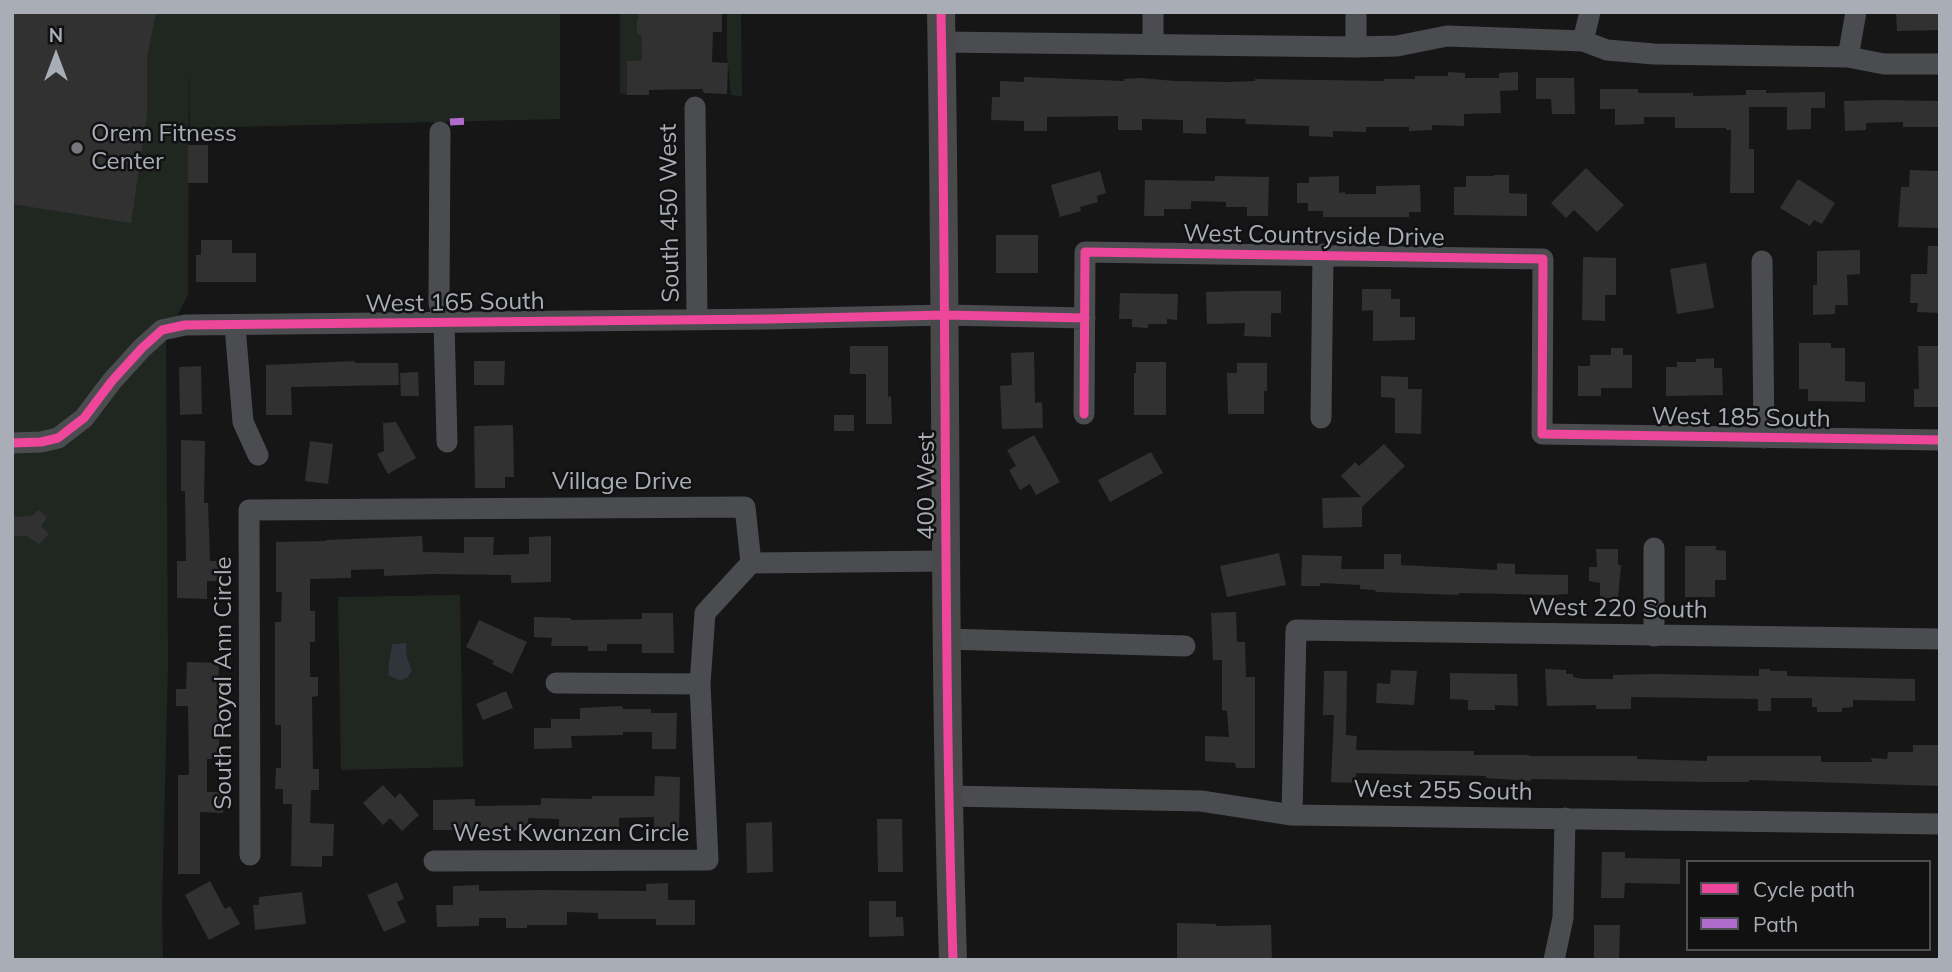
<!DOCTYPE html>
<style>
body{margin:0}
#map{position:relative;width:1952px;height:972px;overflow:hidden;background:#161617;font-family:Mulish,sans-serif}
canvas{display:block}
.frame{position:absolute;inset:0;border:14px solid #a9adb6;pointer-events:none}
.legend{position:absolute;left:1686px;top:860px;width:245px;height:91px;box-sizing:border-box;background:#111112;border:2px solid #4e4f54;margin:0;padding:9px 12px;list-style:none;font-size:21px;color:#a9adb6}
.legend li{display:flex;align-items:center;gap:14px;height:35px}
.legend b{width:35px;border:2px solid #4e4f54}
.north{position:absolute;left:21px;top:21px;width:70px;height:70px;-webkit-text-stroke:5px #111112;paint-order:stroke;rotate:0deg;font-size:19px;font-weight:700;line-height:28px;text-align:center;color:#a9adb6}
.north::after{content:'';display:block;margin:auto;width:24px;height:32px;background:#a9adb6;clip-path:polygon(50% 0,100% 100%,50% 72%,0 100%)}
</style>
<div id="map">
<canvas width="1952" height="972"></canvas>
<div class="frame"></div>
<ul class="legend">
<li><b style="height:9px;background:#ed469a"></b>Cycle path</li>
<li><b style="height:9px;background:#b06ccc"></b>Path</li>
</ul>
<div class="north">N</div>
</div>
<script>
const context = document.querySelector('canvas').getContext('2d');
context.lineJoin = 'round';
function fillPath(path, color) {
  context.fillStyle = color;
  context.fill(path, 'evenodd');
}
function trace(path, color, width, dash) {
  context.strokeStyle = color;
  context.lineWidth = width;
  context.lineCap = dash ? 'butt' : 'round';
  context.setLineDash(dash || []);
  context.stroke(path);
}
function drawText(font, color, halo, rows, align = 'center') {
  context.font = font + ' Mulish,sans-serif';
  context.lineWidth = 5;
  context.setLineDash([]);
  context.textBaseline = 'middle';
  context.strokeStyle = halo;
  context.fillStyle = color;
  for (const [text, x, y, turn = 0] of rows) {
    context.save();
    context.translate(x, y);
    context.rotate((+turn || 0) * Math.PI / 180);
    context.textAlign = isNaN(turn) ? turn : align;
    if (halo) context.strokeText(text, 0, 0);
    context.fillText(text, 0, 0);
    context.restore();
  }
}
fillPath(new Path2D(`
 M12 12H560V119L190 128 189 68 188 294 166 339 168 663 162 910 163 960H12Z
 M620 12H639L637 22V34H641L642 60 627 61V95L620 93Z
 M727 12H741L742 96 731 95 727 55Z
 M460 595 463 767 341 770 338 597Z`), '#202721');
fillPath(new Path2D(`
 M406 643 407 658 412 670 407 678 400 680 389 676C387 665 391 655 392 644Z`), '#2e353b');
fillPath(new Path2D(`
 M12 12H156L147 58V114L131 223 12 204 15 182H12Z
 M639 12H722V32H713L712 62 728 63 727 94 704 93 702 89 649 90V95H627V61L642 60 641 34H637V22Z
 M1896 12H1940V30L1897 31Z
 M1448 72 1465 73V78H1499V73L1518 72V90L1500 91 1501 113 1464 114V126L1432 125V130L1409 131V127H1366V132L1333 131V137L1309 136V126L1245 124 1246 119 1206 118V134L1183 133V120L1142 119V130H1118V116L1047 117V131H1024V121L991 120 992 97H1000V81L1024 82V77L1124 81V79L1141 78 1175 81 1226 82 1255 81V79L1384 81V79H1415V76H1448Z
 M1536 78H1574L1575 114H1552L1551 99H1536Z
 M1600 89H1638V93H1693V96L1746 95V90H1766V93L1825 92V108H1811V129L1787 130V107H1749V149H1754V193H1730L1731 130H1726V128H1675V117H1644V124L1615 125V109H1600Z
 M1882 100 1940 101 1939 127H1903V122L1866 123V130L1845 131 1844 101Z
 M188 145H208V183H188Z
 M1586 168 1624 205 1597 232 1574 210 1566 218 1551 203Z
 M1910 170 1938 171 1940 228 1898 227 1901 187H1909Z
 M1100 171 1106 193 1097 196 1098 202 1080 207 1081 211 1060 217 1051 185Z
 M1494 175H1509V193L1527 194V216L1454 215V187H1466V176H1494Z
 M1215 176 1269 177 1268 216H1247V207H1226V202L1191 201V209H1164V216H1144L1145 180 1215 181Z
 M1339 176V193L1345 192V194H1376V186L1420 185 1421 212H1409V217H1323V211H1308V203H1297V183H1309V177Z
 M1798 179 1835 203 1822 224 1814 220 1810 226 1780 208Z
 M996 235H1038V273H996Z
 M201 240H232V253H256V282H196V255H201Z
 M1928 246H1940V313L1917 312 1918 303H1910L1911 274H1927Z
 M1860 250V274L1847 275 1848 305H1835V314L1813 315V285H1817V251Z
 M1583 257 1616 258V295H1605V321L1582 320Z
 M1706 263 1714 308 1677 314 1670 269Z
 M1362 289H1391V299H1400V317H1415V340L1373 341V310L1362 311Z
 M1238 291H1281V313H1271V337L1244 336 1245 323 1207 324 1206 292Z
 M1120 293 1178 294 1177 320 1167 319V324H1148V328L1132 327V319H1119Z
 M1799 343H1831V348H1845V381L1865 382V402L1808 401V389H1799Z
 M850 346H888V397L891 396 892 424H866V374H850Z
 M1918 346H1940L1938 407H1914V389H1919Z
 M1611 348H1623V355H1632V388H1601V396H1578V366H1590V355H1611Z
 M1034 352 1035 403 1042 402 1043 428 1002 429 1000 386 1012 385 1011 353Z
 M1714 358V368H1722L1723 395 1666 396V367H1677V362H1696V359Z
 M355 361V363H398L399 385 291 387 292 415H266V365Z
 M474 361H505L504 385H474Z
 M1136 362H1166V415H1134V373H1136Z
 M1237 363H1267V391H1264V414H1228L1227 373H1237Z
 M201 366 202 414 180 415 179 367Z
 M418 372 419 396H401L400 373Z
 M1381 376 1408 377V389H1422L1421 434 1395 433V398L1381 397Z
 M834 415H854V431H834Z
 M396 422 416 458 388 474 377 454 384 451 383 423Z
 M513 425 514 477H505V488H475L474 426Z
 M1034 435 1060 482 1036 495 1030 484 1020 490 1009 470 1016 466 1007 450Z
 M181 440 205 441 204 503H208L210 561H222V581H207V599L177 598V561H186L185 491H181Z
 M310 441 333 444 328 484 305 481Z
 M1384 444 1405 466 1362 507V527L1323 528 1322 498 1361 497 1341 476 1355 462 1359 466Z
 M1151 452 1163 473 1110 502 1098 480Z
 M39 510 47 518 41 526 49 534 39 544 27 536H12V517L31 516Z
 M422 536 423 552 464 553V537H494L493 555 529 554V537L551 536V582L511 583V575L433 574 384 576V569L351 570V578L310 579V611H315V642H310V677H318V696L312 697 313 769H319V790H311L310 823 334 824 333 856H322V867L291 866 292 804H283V789H275L276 768H281V725H275V622H281L282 592H276V542L326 541V540Z
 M1685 546H1716V550L1726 551V580H1715V597H1685Z
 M1596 549H1618V565H1621L1618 598H1600V583L1589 581V567H1597Z
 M1279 553 1286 585 1227 597 1220 566Z
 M1384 554H1401V565L1497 570V563L1515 564V574L1568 575V594L1554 595 1459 593V595L1376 592 1375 590 1360 589V585L1320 583V586H1301L1302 555 1342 556 1341 569H1384Z
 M1236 612 1237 642H1245L1246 677H1255V768H1236L1235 763 1205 761V736L1229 737 1227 711 1222 710V660H1213L1211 613Z
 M642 613H673L674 653H642V644H607V651H588V646H551L552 638 534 637V617L571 618V620L642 619Z
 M479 620 527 642 512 674 492 664 494 661 466 647Z
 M187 662 219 663 217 718H219V759H207V792H223V813L200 812V874H178V775H189L188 706H176V689H186Z
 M1545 669 1566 670V674H1573V677L1583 679H1613V675L1657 674 1759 676V669H1770V671H1787V676L1915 679V701L1853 700V707L1842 708V712H1817V707H1812V698H1771V711H1758V699L1696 698 1631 697V709H1596V705L1547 706Z
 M1391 670 1417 671 1414 705 1376 703 1377 683 1390 684Z
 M1324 671H1347L1346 735 1357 736 1356 750 1474 751V755H1529V756H1637V759L1707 761V756H1821V762H1872L1871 758 1887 759 1888 752H1913V745H1940V786L1749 780V782H1706L1531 779V781L1486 778V776L1356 773 1355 783 1331 782 1334 715H1323Z
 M1450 673 1517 674 1518 706 1495 705V710H1468V700L1450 699Z
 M506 691 513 708 483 720 476 704Z
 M622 706 623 709H651V713H677L676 749H652V732H623V735L571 736 572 748 534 749V728H551V719H580V708Z
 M655 776 680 777 679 833H654V817L619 818V828H559V819L528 818 529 830H433V800L475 799V806L541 805V798L592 799V796H654Z
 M383 785 395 798 400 793 419 815 402 831 390 818 383 825 363 803Z
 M877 819H902L903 872H878Z
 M772 822 773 872 747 873 746 823Z
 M1602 852H1625V858L1680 859V884L1625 883 1624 898H1601Z
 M210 881 225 909 230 906 240 924 209 940 185 895Z
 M397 882 404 899 397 902 406 922 384 932 367 895Z
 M668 883V900H695V925H656V919H598V913L567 912V925H527V928H506V918H479V926L437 927 436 905H453V886L479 885V891L541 890 646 891V884Z
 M302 892 306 924 255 930 253 905H259V897Z
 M869 901H896V917H903L904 936 869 937Z
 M1177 923 1216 924V926L1271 925 1272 960H1177Z
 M1594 925H1620L1619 960H1594Z`), '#313132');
trace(new Path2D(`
 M1153 12V45
 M1356 12V47
 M1583 41 1590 12
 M941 42 1356 47 1397 46 1447 36 1583 41 1607 50 1654 54 1848 57 1884 64H1940
 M1848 57 1856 12
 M695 107 697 319
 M440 132 439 303 444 322 447 442
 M1762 261 1764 438
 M235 326 243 422 258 455
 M1084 414 1085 252 1543 259 1542 434 1940 440
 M1321 418 1323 254
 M12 443 41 442 58 438 84 418 112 381 142 348 162 330 185 325 768 319 946 315 1085 318
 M751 563 947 561
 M1654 636V548
 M947 639 1185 646
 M556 683 700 684
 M948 796 1201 801 1292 815 1940 824
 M1292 815 1296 630 1940 639
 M250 855 249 510 745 507 751 563
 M434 861 708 860 700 684 705 613 751 563
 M1554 960 1563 918 1565 818`), '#4b4c4f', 21);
trace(new Path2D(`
 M941 12C947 328 943 644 953 960`), '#49494b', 28);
trace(new Path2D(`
 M450 122 471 121`), '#b06ccc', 7, [14, 7]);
trace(new Path2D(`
 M941 12C947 328 943 644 953 960
 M1084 414 1085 252 1543 259 1542 434 1940 440
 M12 443 41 442 58 438 84 418 112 381 142 348 162 330 185 325 768 319 946 315 1085 318`), '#ed469a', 9);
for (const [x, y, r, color] of [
 [77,148,7,"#76787e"]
]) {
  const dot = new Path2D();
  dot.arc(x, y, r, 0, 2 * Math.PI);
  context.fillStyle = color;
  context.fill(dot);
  trace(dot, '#111112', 2.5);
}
drawText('24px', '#a9adb6', '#111112', [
 ["Orem Fitness",91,134],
 ["Center",91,162]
], 'left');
drawText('24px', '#a9adb6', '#111112', [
 ["South 450 West",670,213,-91],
 ["West Countryside Drive",1314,236,1],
 ["West 165 South",455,303,-1],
 ["West 185 South",1741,418,1],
 ["Village Drive",622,482],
 ["400 West",927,486,-90],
 ["West 220 South",1618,609,1],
 ["South Royal Ann Circle",224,683,-90],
 ["West 255 South",1443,791,1],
 ["West Kwanzan Circle",571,834]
]);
</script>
